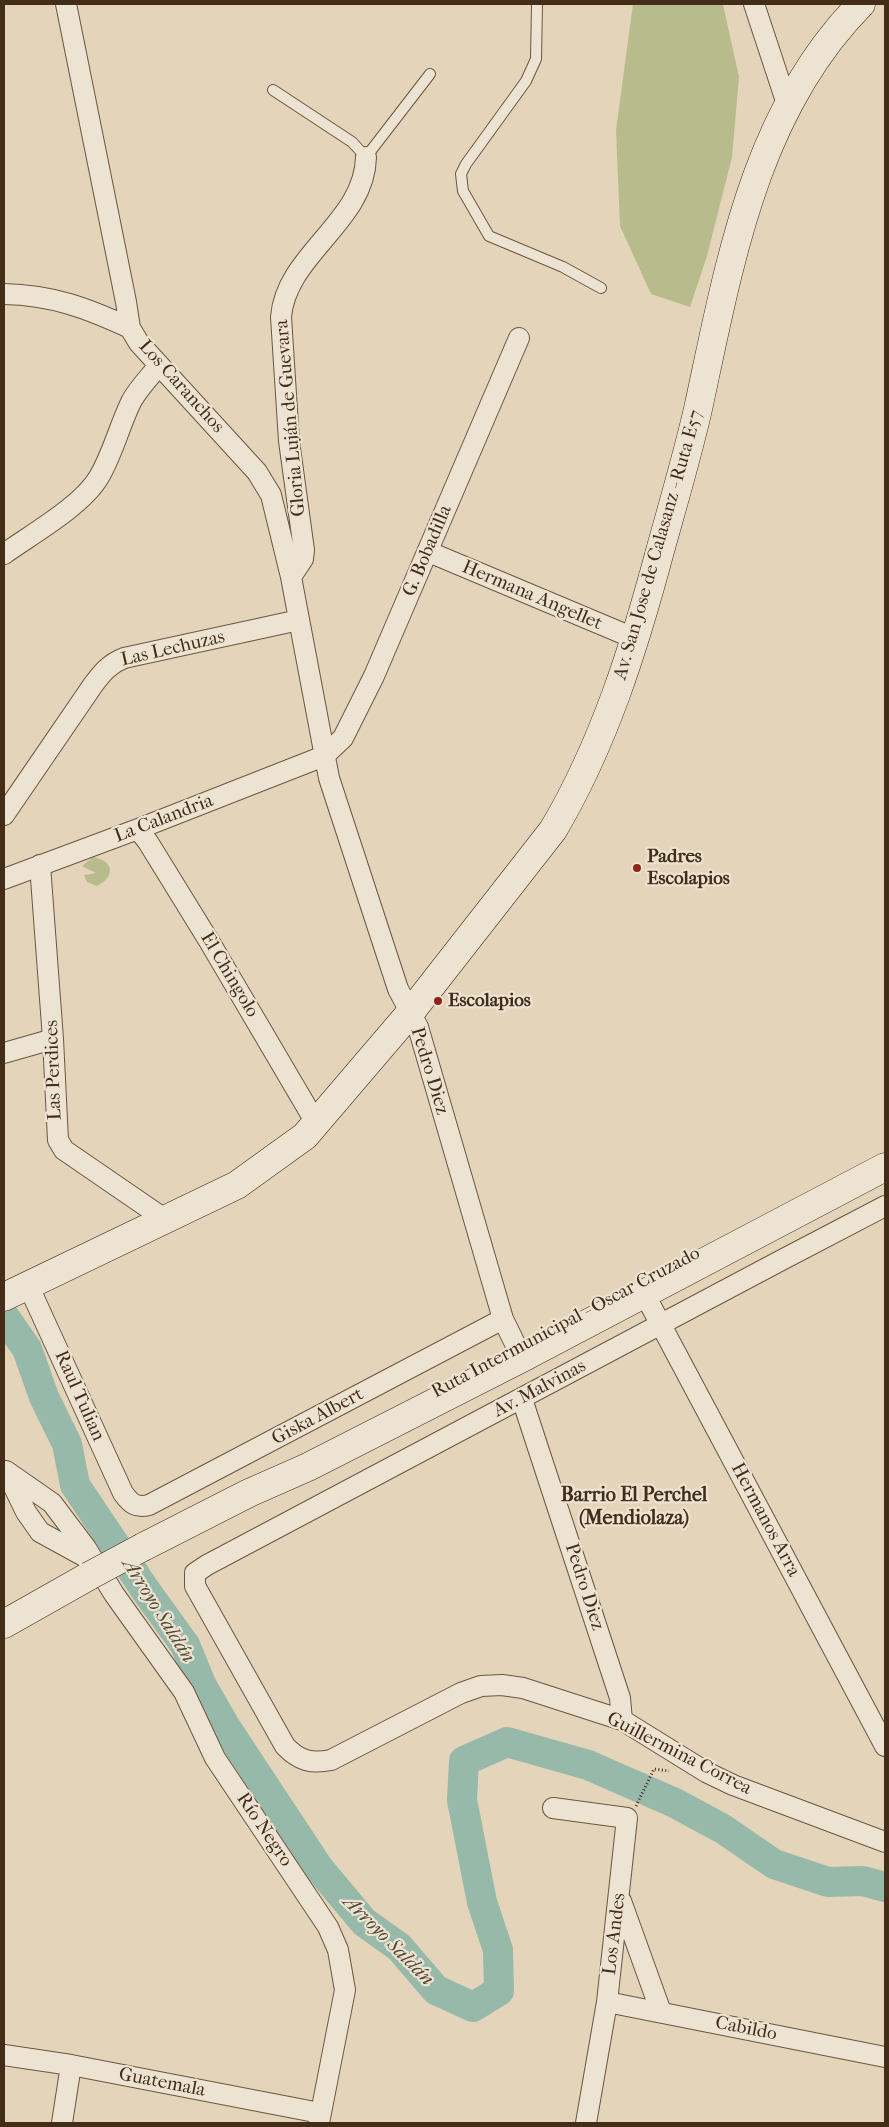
<!DOCTYPE html>
<meta charset="utf-8">
<style>
body{margin:0}
#map{position:relative;width:889px;height:2127px;overflow:hidden;background:#e4d4b9;font-family:"IM FELL French Canon",serif}
canvas{display:block}
.frame{position:absolute;inset:0;border:5px solid #432c18;pointer-events:none}
</style>
<div id="map">
<canvas width="889" height="2127"></canvas>
<div class="frame"></div>
</div>
<script>
const context = document.querySelector('canvas').getContext('2d');
context.lineJoin = 'round';
function fillPath(path, color) {
  context.fillStyle = color;
  context.fill(path, 'evenodd');
}
function trace(path, color, width, dash) {
  context.strokeStyle = color;
  context.lineWidth = width;
  context.lineCap = dash ? 'butt' : 'round';
  context.setLineDash(dash || []);
  context.stroke(path);
}
function drawText(font, color, halo, rows, align = 'center') {
  context.font = font + ' "IM FELL French Canon",serif';
  context.lineWidth = 4.5;
  context.setLineDash([]);
  context.textBaseline = 'middle';
  context.strokeStyle = halo;
  context.fillStyle = color;
  for (const [text, x, y, turn = 0] of rows) {
    context.save();
    context.translate(x, y);
    context.rotate((+turn || 0) * Math.PI / 180);
    context.textAlign = isNaN(turn) ? turn : align;
    if (halo) context.strokeText(text, 0, 0);
    context.fillText(text, 0, 0);
    context.restore();
  }
}
fillPath(new Path2D(`
 M633 4H723L739 77 732 157 707 256 690 307 651 294 620 226 616 130Z
 M93 857C114 861 116 876 97 886L87 882 84 875 96 873 82 866Z`), '#b8bc8c');
trace(new Path2D(`
 M4 1316 27 1349 44 1397 67 1444 75 1485 146 1591 185 1645 202 1686 225 1726 318 1867 364 1922 399 1947 436 1990 473 2007 499 1991 498 1950 482 1902 462 1800 464 1761 507 1742 588 1765 675 1803 723 1829 774 1864 828 1882 863 1881 885 1887`), '#97b9aa', 30);
const lane = new Path2D(`
 M537 4 536 59 526 81 466 164 461 174 463 191 489 236 563 267 601 288
 M273 90 352 142 366 157 430 74`);
const street = new Path2D(`
 M66 4 126 302 130 328 139 343 257 472 271 495 291 577 329 778 398 989 418 1027 503 1319 522 1358
 M754 4 787 104
 M4 294C52 295 87 308 130 328
 M429 552 636 639
 M4 554C32 534 82 506 99 477 113 453 119 427 131 402 138 389 149 377 159 366
 M291 577 303 559 304 550 289 441 281 317C286 254 365 222 366 157
 M4 815 93 685C102 673 109 664 124 658L299 620
 M138 829 148 842 209 941 316 1123
 M40 865 53 1039 58 1140 64 1150 166 1220
 M4 879 138 829 324 756 343 738 374 676 519 338
 M4 1053 53 1039
 M885 1206C658 1324 433 1446 207 1565L195 1573V1586L285 1746C299 1761 312 1764 331 1760L461 1693 481 1686 502 1685 523 1688 622 1720 706 1772 733 1785 885 1842
 M29 1287 123 1493C131 1504 136 1508 149 1505L503 1319
 M645 1295 885 1746
 M522 1399 620 1698 622 1720
 M6 1471 52 1503 86 1548 114 1594 184 1692 215 1758 328 1927 338 1950 345 1990 319 2123
 M7 1473 26 1512 40 1532 91 1560
 M553 1808 627 1818 607 2002 586 2123
 M621 1901 661 2012
 M607 2002 885 2057
 M4 2055 71 2065 320 2113
 M62 2123 71 2065`);
const secondary = new Path2D(`
 M4 1297 237 1185 305 1136 410 1013 553 830C604 744 634 648 660 551 673 504 687 457 698 409 729 266 754 112 861 4
 M143 1547 249 1493 308 1467 522 1358 885 1167
 M4 1624 89 1576`);
trace(lane, '#6b5640', 12);
trace(street, '#6b5640', 22);
trace(secondary, '#432c18', 29);
trace(new Path2D(`
 M636 1806 654 1769 669 1771`), '#432c18', 3, [1, 2.5]);
trace(lane, '#ede3d2', 10);
trace(street, '#ede3d2', 20);
trace(secondary, '#ede3d2', 28);
const secondaryBridge = new Path2D(`
 M89 1576 143 1547`);
trace(secondaryBridge, '#432c18', 29, []);
trace(secondaryBridge, '#ede3d2', 28);
for (const [x, y, r, color] of [
 [637,868,5,"#8f2418"],
 [438,1001,5,"#8f2418"]
]) {
  const dot = new Path2D();
  dot.arc(x, y, r, 0, 2 * Math.PI);
  context.fillStyle = color;
  context.fill(dot);
  trace(dot, '#ede3d2', 2);
}
drawText('19px', '#432c18', '#ede3d2', [
 ["Los Caranchos",181,387,48],
 ["Gloria Luján de Guevara",291,418,-95],
 ["Av. San Jose de Calasanz - Ruta E57",659,545,-74],
 ["G. Bobadilla",428,551,-67],
 ["Hermana Angellet",532,596,23],
 ["Las Lechuzas",173,649,-13],
 ["La Calandria",164,819,-21],
 ["El Chingolo",229,975,59],
 ["Las Perdices",54,1070,-92],
 ["Pedro Diez",429,1071,73],
 ["Ruta Intermunicipal - Oscar Cruzado",566,1323,-28],
 ["Av. Malvinas",540,1389,-28],
 ["Raul Tulian",79,1396,66],
 ["Giska Albert",318,1417,-28],
 ["Hermanos Arra",765,1520,62],
 ["Pedro Diez",584,1587,72],
 ["Guillermina Correa",679,1754,27],
 ["Río Negro",264,1830,56],
 ["Los Andes",615,1934,-83],
 ["Cabildo",746,2029,11],
 ["Guatemala",162,2083,11]
]);
drawText('bold 19px', '#432c18', '#ede3d2', [
 ["Padres",647,857],
 ["Escolapios",647,879],
 ["Escolapios",448,1001]
], 'left');
drawText('bold 20px', '#432c18', '#ede3d2', [
 ["Barrio El Perchel",634,1496],
 ["(Mendiolaza)",634,1519]
]);
drawText('italic 20px', '#544835', '#ede3d2', [
 ["Arroyo Saldán",158,1611,58],
 ["Arroyo Saldán",388,1941,45]
]);
</script>
